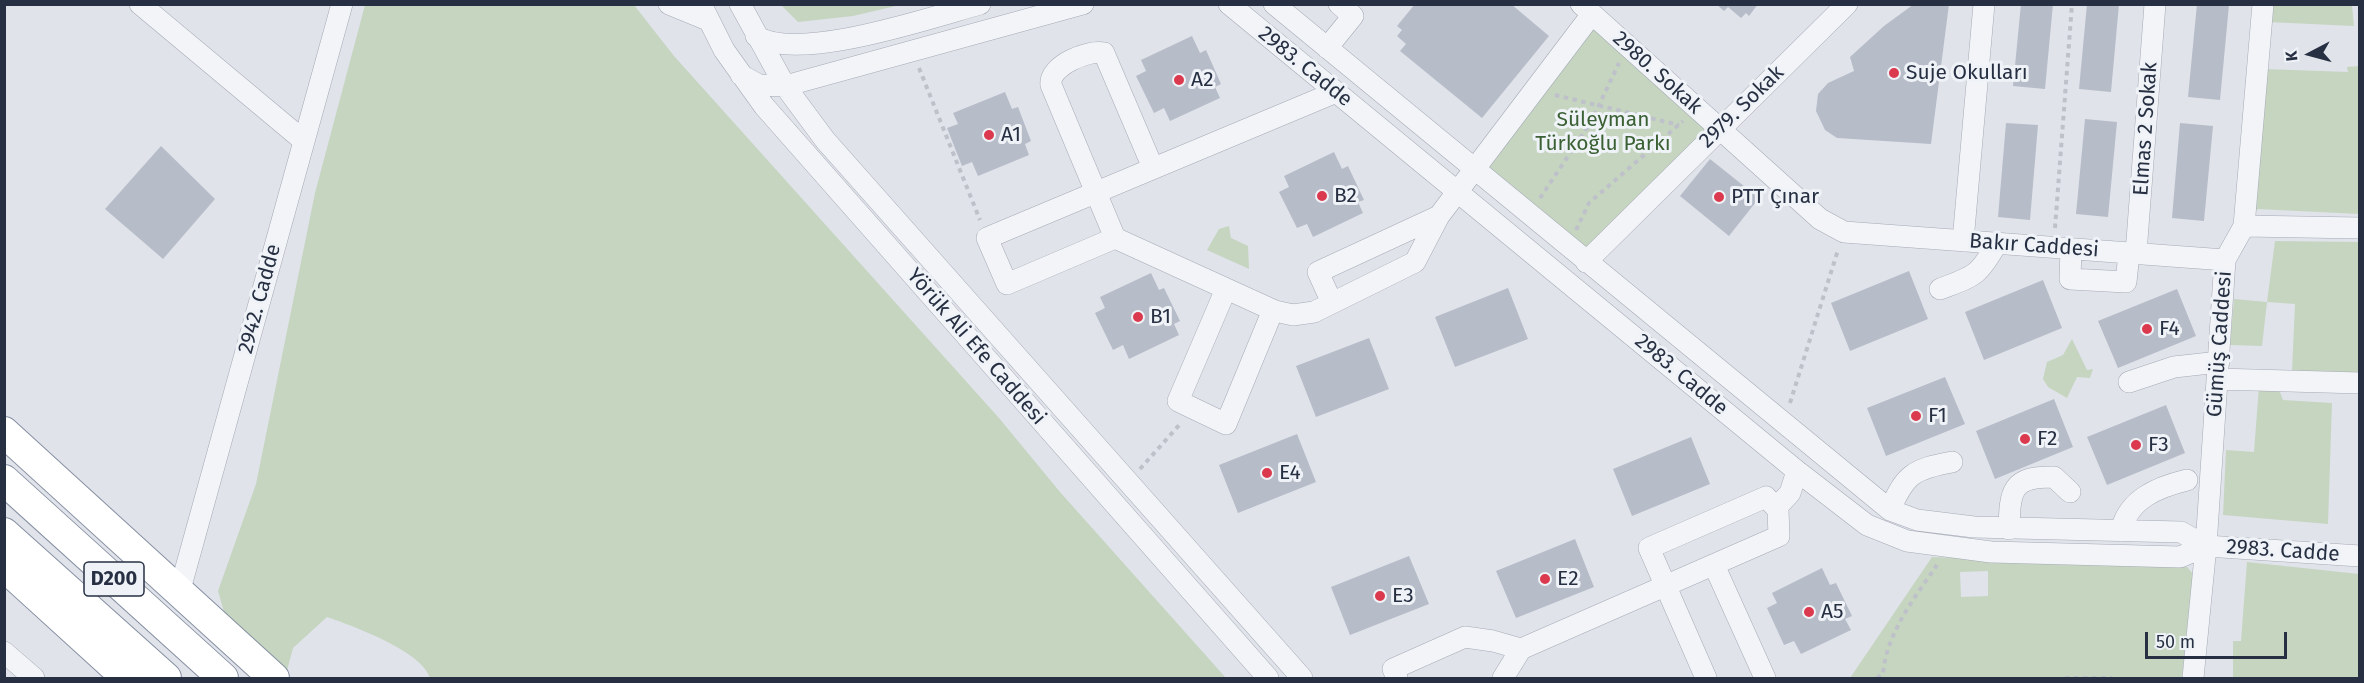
<!DOCTYPE html>
<meta charset="utf-8">
<style>
body{margin:0}
#map{position:relative;width:2364px;height:683px;overflow:hidden;background:#e0e3ea;font-family:"Fira Sans",sans-serif}
canvas{display:block}
.frame{position:absolute;inset:0;border:6px solid #273043;pointer-events:none}
.north{position:absolute;left:2280px;top:24px;width:60px;height:60px;-webkit-text-stroke:4px #eff3f7;paint-order:stroke;rotate:264deg;font-size:16px;font-weight:700;line-height:24px;text-align:center;color:#273043}
.north::after{content:'';display:block;margin:auto;width:21px;height:27px;background:#273043;clip-path:polygon(50% 0,100% 100%,50% 72%,0 100%)}
.scale{position:absolute;left:2145px;top:632px;width:142px;height:27px;box-sizing:border-box;border:3px solid #273043;border-top:0;padding-left:8px;font-size:18px;line-height:21px;white-space:nowrap;color:#273043;-webkit-text-stroke:4px #eff3f7;paint-order:stroke}
</style>
<div id="map">
<canvas width="2364" height="683"></canvas>
<div class="frame"></div>
<div class="north">K</div>
<div class="scale">50 m</div>
</div>
<script>
const context = document.querySelector('canvas').getContext('2d');
context.lineJoin = 'round';
function fillPath(path, color) {
  context.fillStyle = color;
  context.fill(path, 'evenodd');
}
function trace(path, color, width, dash) {
  context.strokeStyle = color;
  context.lineWidth = width;
  context.lineCap = dash ? 'butt' : 'round';
  context.setLineDash(dash || []);
  context.stroke(path);
}
function drawText(font, color, halo, rows, align = 'center') {
  context.font = font + ' "Fira Sans",sans-serif';
  context.lineWidth = 6;
  context.setLineDash([]);
  context.textBaseline = 'middle';
  context.strokeStyle = halo;
  context.fillStyle = color;
  for (const [text, x, y, turn = 0] of rows) {
    context.save();
    context.translate(x, y);
    context.rotate((+turn || 0) * Math.PI / 180);
    context.textAlign = isNaN(turn) ? turn : align;
    if (halo) context.strokeText(text, 0, 0);
    context.fillText(text, 0, 0);
    context.restore();
  }
}
fillPath(new Path2D(`
 M2349 4 2352 5 2354 26 2268 22 2269 5Z
 M365 5H634L674 56 999 418 1060 492 1226 678H430C422 651 353 626 327 617L293 648 286 674 224 612 218 591 256 484 315 193Z
 M781 5H900L853 16 798 22Z
 M1592 14 1720 129 1586 262 1475 170Z
 M2359 66V214L2258 209 2251 214 2264 69 2348 72 2347 67Z
 M1229 226 1231 238 1248 246 1249 269 1207 250 1219 229Z
 M2275 241 2359 242V375L2292 371 2295 304 2267 302 2262 346 2230 345 2234 299 2267 302Z
 M2072 339 2087 370 2093 369 2090 378 2077 377 2067 398 2048 387 2043 379 2047 362 2063 355Z
 M2259 386 2278 387 2283 400 2332 403 2328 524 2223 515 2226 450 2254 452Z
 M1932 557 2187 567 2193 574 2182 678H1850ZM1988 571V596L1961 597 1960 572Z
 M2247 562 2359 574V678H2233V641H2241Z`), '#c5d5c0');
fillPath(new Path2D(`
 M1415 4H1511L1549 36 1482 118 1400 51 1406 44 1397 36 1402 30 1397 26Z
 M1716 4H1758L1749 16 1746 13 1741 18 1728 7 1724 11Z
 M1914 4H1949L1931 144 1837 138 1825 130 1816 111 1818 94 1828 83 1854 71 1850 57 1884 26Z
 M2021 4H2053L2045 89 2013 86Z
 M2087 4H2119L2111 92 2079 89Z
 M2197 4 2229 5 2220 100 2188 97Z
 M1192 36 1200 53 1206 50 1221 84 1215 87 1220 98 1170 121 1164 108 1154 113 1136 76 1146 71 1141 60Z
 M1005 92 1012 109 1018 107 1031 141 1025 144 1029 155 978 176 972 162 962 166 947 128 958 124 953 113Z
 M2085 119 2117 122 2108 217 2076 214Z
 M2006 123 2038 125 2030 220 1998 217Z
 M2180 123 2213 126 2204 221 2172 218Z
 M161 146 215 199 163 259 105 209Z
 M1334 152 1342 169 1348 166 1364 200 1358 202 1363 213 1313 237 1307 224 1297 228 1279 192 1289 187 1284 176Z
 M1710 159 1759 198 1729 236 1680 196Z
 M1909 271 1928 319 1850 351 1831 303Z
 M1151 273 1159 290 1164 288 1180 321 1174 324 1179 335 1129 359 1123 345 1113 350 1095 313 1105 308 1100 297Z
 M2043 280 2062 328 1984 360 1965 312Z
 M1508 288 1528 339 1455 367 1435 317Z
 M2177 289 2196 336 2118 368 2098 321Z
 M1369 338 1389 389 1316 417 1296 366Z
 M1945 377 1965 424 1886 456 1867 408Z
 M2054 399 2073 447 1995 479 1976 431Z
 M2166 405 2185 453 2107 485 2087 437Z
 M1297 434 1316 482 1238 513 1219 465Z
 M1691 437 1710 484 1632 516 1613 469Z
 M1575 539 1594 587 1516 618 1496 571Z
 M1409 556 1429 604 1350 635 1331 587Z
 M1822 568 1830 585 1836 583 1852 616 1845 619 1851 630 1801 654 1794 641 1784 645 1767 608 1777 603 1772 593Z`), '#b6bcc8');
const minor = new Path2D(`
 M140 4 304 141
 M669 4 708 20
 M701 4 724 50 764 106 1268 678
 M740 4 785 86 825 140 1302 678
 M1229 4 1797 471 1867 525 1907 541 1991 552 2180 557 2206 546
 M1274 4 1890 510 1917 520 1974 527 2181 532 2206 546 2360 556
 M1581 4 1820 219 1844 232 2225 260
 M756 36C798 63 932 17 980 4
 M1327 48 1353 16 1339 4
 M741 75 759 85 785 86 1083 4
 M1153 168 1104 53C1089 49 1048 66 1051 85L1115 238 1275 311 1293 315 1314 312 1415 262 1439 216
 M2244 226 2360 228
 M1115 238 1007 284 987 238 1336 92
 M1963 241 1984 4
 M2071 249 2070 279 2126 282 2129 253
 M2136 253 2155 4
 M1586 262 1847 4
 M1226 289 1178 401 1226 424 1273 310
 M1940 289C1974 276 1978 277 1997 243
 M1332 303 1318 272 1439 216 1592 14
 M2218 379 2360 383
 M2129 382 2174 367 2219 362
 M1777 507 1790 493 1797 471
 M1890 510C1905 474 1914 469 1952 462
 M2009 529C2010 491 2011 476 2054 477L2070 492
 M2121 531C2128 499 2158 487 2187 480
 M1714 565 1765 678
 M179 593 342 4
 M4 652 34 678
 M1397 678 1393 669 1465 637 1493 641 1521 649
 M1503 678 1521 649 1779 536 1778 510 1766 497 1649 548 1706 678
 M2193 678 2206 546 2225 260 2244 226 2263 4`);
const highway = new Path2D(`
 M4 432 274 678
 M4 480 223 678
 M4 533 166 678
 M4 566 127 678`);
trace(minor, '#a5aab5', 22);
trace(highway, '#8690a2', 32);
trace(new Path2D(`
 M919 68 980 220
 M1555 95 1679 125
 M1540 198 1591 122 1619 63
 M2055 228 2072 4
 M1576 230 1589 203 1683 121
 M1790 403 1838 250
 M1140 469 1181 423
 M1877 678 1883 674C1886 634 1915 597 1937 565
 M2065 678H2112`), '#bec1c9', 4, [4.5, 4.5]);
trace(minor, '#f3f4f8', 21);
trace(highway, '#fff', 30);
for (const [x, y, r, color] of [
 [1894,73,6,"#db394d"],
 [1179,80,6,"#db394d"],
 [989,135,6,"#db394d"],
 [1322,196,6,"#db394d"],
 [1719,197,6,"#db394d"],
 [1138,317,6,"#db394d"],
 [2147,329,6,"#db394d"],
 [1916,416,6,"#db394d"],
 [2025,439,6,"#db394d"],
 [2136,445,6,"#db394d"],
 [1267,473,6,"#db394d"],
 [1545,579,6,"#db394d"],
 [1380,596,6,"#db394d"],
 [1809,612,6,"#db394d"]
]) {
  const dot = new Path2D();
  dot.arc(x, y, r, 0, 2 * Math.PI);
  context.fillStyle = color;
  context.fill(dot);
  trace(dot, '#eff3f7', 2);
}
for (const [x, y, w] of [
 [114,579,60]
]) {
  const box = new Path2D();
  box.roundRect(x - w / 2, y - 17, w, 34, 4.5);
  context.fillStyle = '#eff3f7';
  context.fill(box);
  trace(box, '#273043', 1.5);
}
drawText('bold 20px', '#273043', null, [
 ["D200",114,579]
]);
drawText('21px', '#273043', '#eff3f7', [
 ["2983. Cadde",1305,67,39],
 ["2980. Sokak",1657,73,42],
 ["2979. Sokak",1742,107,-44],
 ["Elmas 2 Sokak",2146,129,-86],
 ["Bakır Caddesi",2034,246,4],
 ["2942. Cadde",260,299,-75],
 ["Gümüş Caddesi",2220,344,-86],
 ["Yörük Ali Efe Caddesi",976,347,49],
 ["2983. Cadde",1681,375,40],
 ["2983. Cadde",2283,551,4]
]);
drawText('21px', '#273043', '#eff3f7', [
 ["Suje Okulları",1906,73],
 ["A2",1191,80],
 ["A1",1001,135],
 ["B2",1334,196],
 ["PTT Çınar",1731,197],
 ["B1",1150,317],
 ["F4",2159,329],
 ["F1",1928,416],
 ["F2",2037,439],
 ["F3",2148,445],
 ["E4",1279,473],
 ["E2",1557,579],
 ["E3",1392,596],
 ["A5",1821,612]
], 'left');
drawText('21px', '#3a6033', '#eff3f7', [
 ["Süleyman",1603,120],
 ["Türkoğlu Parkı",1603,144]
]);
</script>
